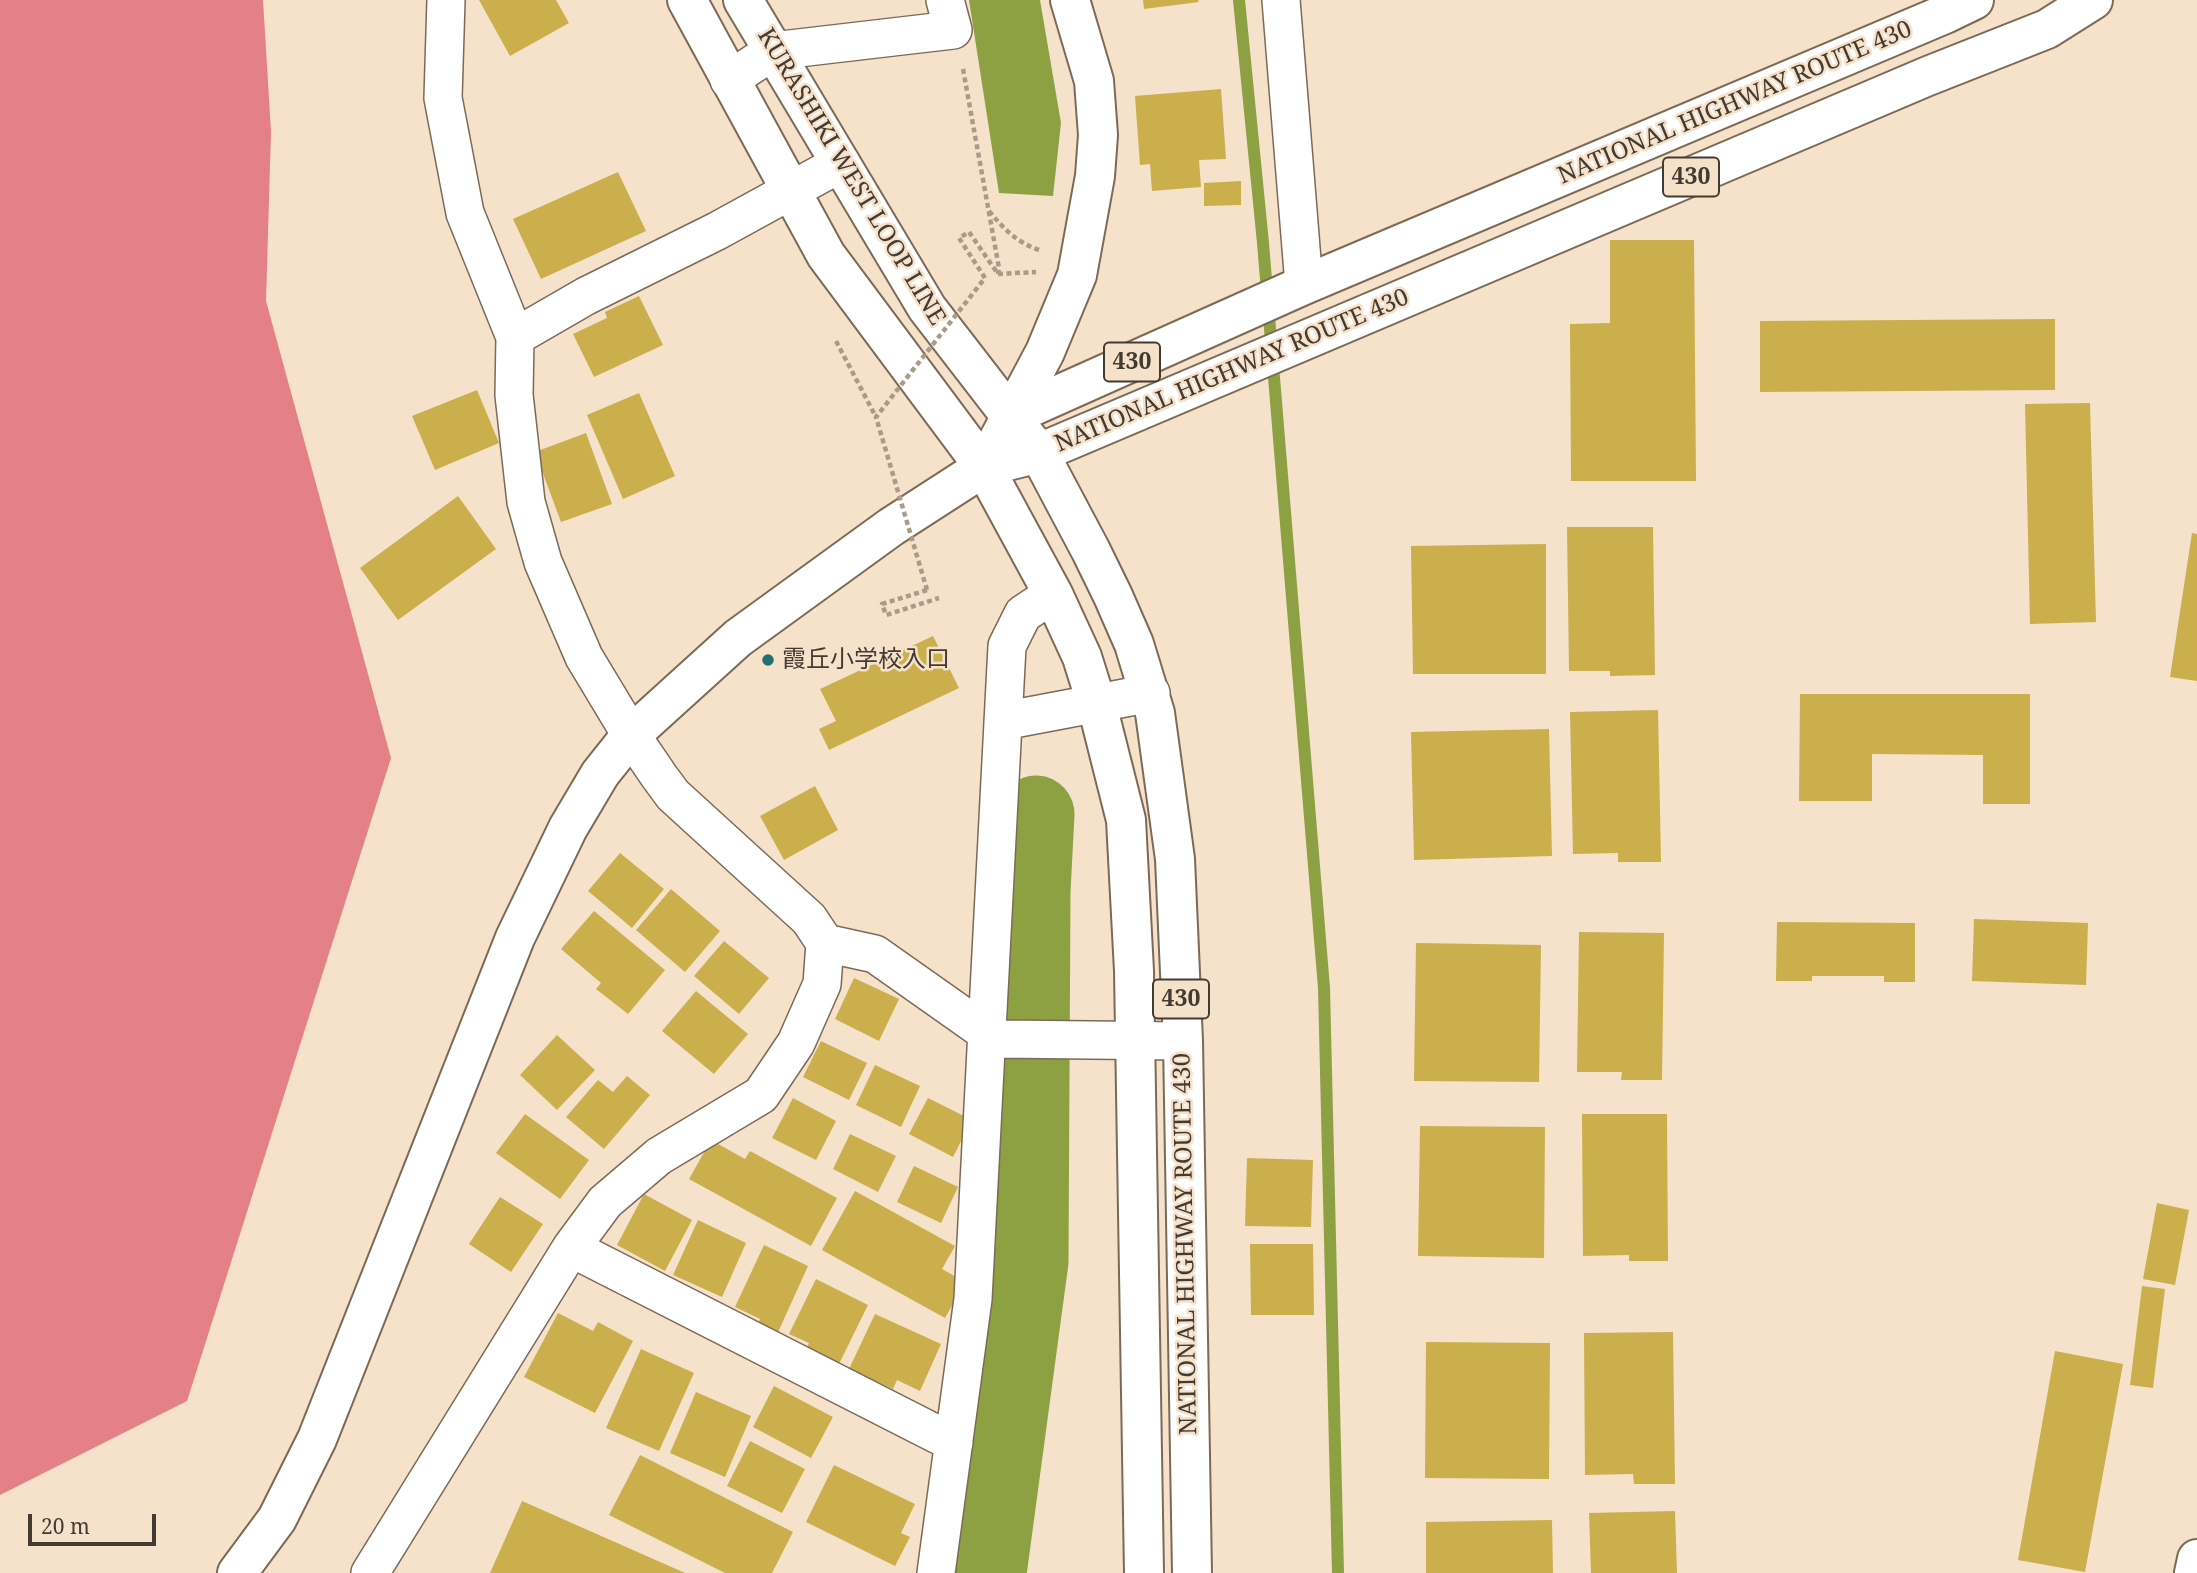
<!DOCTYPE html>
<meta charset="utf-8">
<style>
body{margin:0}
#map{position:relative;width:2197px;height:1573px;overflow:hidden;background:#f6e1cb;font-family:"Noto Serif",serif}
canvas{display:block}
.scale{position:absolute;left:28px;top:1514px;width:128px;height:32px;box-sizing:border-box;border:4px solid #433b32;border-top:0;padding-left:9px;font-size:21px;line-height:24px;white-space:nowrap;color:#433b32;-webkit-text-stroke:5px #f6e1cb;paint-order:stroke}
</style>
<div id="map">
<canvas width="2197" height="1573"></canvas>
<div class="scale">20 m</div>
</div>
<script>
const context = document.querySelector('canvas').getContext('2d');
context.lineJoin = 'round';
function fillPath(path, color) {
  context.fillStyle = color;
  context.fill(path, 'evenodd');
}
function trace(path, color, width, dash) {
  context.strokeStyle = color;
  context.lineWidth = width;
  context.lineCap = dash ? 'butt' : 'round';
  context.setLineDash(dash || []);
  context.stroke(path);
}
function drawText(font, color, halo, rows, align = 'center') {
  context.font = font + ' "Noto Serif","Noto Sans JP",serif';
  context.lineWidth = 5;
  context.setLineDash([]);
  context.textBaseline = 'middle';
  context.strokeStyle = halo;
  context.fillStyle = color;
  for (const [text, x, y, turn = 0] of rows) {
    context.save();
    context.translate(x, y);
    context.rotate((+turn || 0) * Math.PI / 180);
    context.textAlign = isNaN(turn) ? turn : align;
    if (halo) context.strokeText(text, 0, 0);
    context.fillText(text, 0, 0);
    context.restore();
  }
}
fillPath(new Path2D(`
 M0 0H263L271 132 266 301 391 758 187 1401 0 1495Z`), '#e48188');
fillPath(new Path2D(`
 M969 0H1040L1061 123 1053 196 999 193Z`), '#8da143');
trace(new Path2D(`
 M1239 0 1263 243 1324 988 1338 1573`), '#8da143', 12);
trace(new Path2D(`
 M988 1573 1030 1261 1032 891 1036 814`), '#8da143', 77);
fillPath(new Path2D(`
 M479 0H556L569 23 510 56Z
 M1143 0H1198L1199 2 1144 9Z
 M1221 89 1226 159 1199 160 1201 187 1152 191 1150 164 1140 165 1135 96Z
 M618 172 646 231 541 279 513 219Z
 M1241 181V205L1204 206V183Z
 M1610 240H1694L1696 481H1571L1570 324 1610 323Z
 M639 296 663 345 594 377 573 334 607 318 605 312Z
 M2055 319V390L1760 392V321Z
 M477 390 499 443 435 470 412 416Z
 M639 393 675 476 623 499 587 415Z
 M2090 403 2096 622 2030 624 2025 404Z
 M586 433 612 504 561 522 535 452Z
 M458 496 496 549 398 620 360 568Z
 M1567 527H1653L1655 675 1610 676V671H1569Z
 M2192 533 2197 534V681L2170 677Z
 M1546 544V674H1413L1411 546Z
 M933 636 959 688 829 750 819 729 836 721 820 689Z
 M1800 694H2030V804H1983V755L1872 754V801H1799Z
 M1658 710 1661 862H1618V853L1573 854 1570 712Z
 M1549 729 1552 856 1414 860 1411 732Z
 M815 786 838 830 784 860 760 816Z
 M620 853 664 889 632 928 588 891Z
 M671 889 720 931 685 972 636 930Z
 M594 911 665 970 628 1014 596 989 601 983 561 949Z
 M1974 919 2088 923 2086 985 1972 981Z
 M1777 922 1915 923V982H1884V976H1812V981H1776Z
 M1579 932 1664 933 1662 1080H1621L1622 1072H1577Z
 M724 941 769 978 739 1014 694 976Z
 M1416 943 1541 945 1539 1082 1414 1081Z
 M854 978 899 999 879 1041 835 1019Z
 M696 991 748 1034 714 1074 662 1031Z
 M557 1035 595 1070 557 1110 520 1075Z
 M821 1041 867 1063 849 1100 803 1077Z
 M875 1065 920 1086 901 1127 856 1105Z
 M627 1076 650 1095 604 1149 566 1117 598 1080 613 1092Z
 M793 1098 836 1121 816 1160 772 1138Z
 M928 1098 972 1120 953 1157 909 1134Z
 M525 1114 589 1160 560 1199 496 1153Z
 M1582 1114H1667L1668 1261H1629V1255L1583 1256Z
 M1420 1126 1545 1127 1544 1258 1418 1256Z
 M850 1134 896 1156 878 1192 833 1169Z
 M711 1140 745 1159 750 1151 837 1198 811 1246 689 1179Z
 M1247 1158 1313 1160 1311 1227 1245 1226Z
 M914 1166 958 1187 941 1223 897 1202Z
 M855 1191 955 1246 942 1269 965 1282 945 1318 822 1250Z
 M644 1194 692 1220 665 1271 617 1245Z
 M500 1197 543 1224 511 1272 469 1244Z
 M2157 1203 2189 1210 2175 1285 2143 1279Z
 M698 1220 746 1243 722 1297 673 1275Z
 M1250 1244H1313L1314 1315H1251Z
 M764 1245 808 1266 775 1339 755 1330 760 1319 735 1307Z
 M816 1279 868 1305 838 1366 806 1350 809 1343 789 1334Z
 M2142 1286 2165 1289 2153 1388 2130 1385Z
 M558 1313 593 1331 598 1322 633 1341 595 1413 524 1377Z
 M875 1314 941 1344 920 1391 897 1380 893 1389 849 1369Z
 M1673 1332 1675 1484H1634L1633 1474 1585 1475 1584 1333Z
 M1426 1342 1550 1343 1549 1479 1425 1478Z
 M641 1349 694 1373 659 1451 606 1428Z
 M2055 1351 2123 1364 2085 1572 2018 1560Z
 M774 1386 833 1417 811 1458 753 1427Z
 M696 1392 751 1416 725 1477 670 1453Z
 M750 1441 805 1469 782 1513 727 1486Z
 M640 1455 793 1532 772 1573H725L609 1515Z
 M834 1465 915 1504 901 1533 910 1537 895 1566 806 1522Z
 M522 1501 685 1573H490Z
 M1675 1511 1677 1573H1591L1589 1513Z
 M1552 1520 1553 1573H1426V1522Z`), '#caaf4c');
const street = new Path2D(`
 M1281 0 1304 285
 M729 80 773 51 953 30 945 0
 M515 337 586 296 717 231 841 163
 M1003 721 1151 693
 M825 943 875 954 987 1033 999 1039 1183 1041
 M571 1248 954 1443
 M370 1573 571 1248 605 1202 659 1156 761 1095 796 1043 822 984 825 943 809 919 673 795 659 776 631 735 584 657 543 562 526 502 514 395 515 337 465 213 443 98 446 0
 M936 1573 973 1299 1007 646 1023 614 1053 594`);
const secondary = new Path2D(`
 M687 0 826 255 984 467
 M1011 416 1045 352 1077 275 1095 176 1098 135 1094 81 1070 0
 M237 1573 277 1519 317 1439 515 938 568 828 600 774 631 735 738 638 891 527 984 467 1039 453 927 308 743 0
 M2194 1573 2197 1559`);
const highway = new Path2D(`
 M1144 1573 1134 971 1126 820 1097 705 1082 657 1053 594 984 467 1011 416 1304 285 1945 14 1974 0
 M1192 1573 1183 1041 1175 859 1155 713 1134 644 1113 596 1091 551 1039 453 1928 76 2047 29 2093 0`);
trace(street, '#7c6a56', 40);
trace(secondary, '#7c6a56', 42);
trace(highway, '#7c6a56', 42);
trace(new Path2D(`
 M963 69 999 268 998 274
 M989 211C1004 229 1016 242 1039 250
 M998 274 1036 272
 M985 278 959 238 969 232 998 274
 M836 341 876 417
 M927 590 882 604 886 615 939 598`), '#aa9a8a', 4.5, [5, 3.5]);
trace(street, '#fff', 37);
trace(secondary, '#fff', 38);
trace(highway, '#fff', 38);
trace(new Path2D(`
 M927 590 876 417 985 278`), '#aa9a8a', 4.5, [5, 3.5]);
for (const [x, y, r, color] of [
 [768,660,7,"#246f71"]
]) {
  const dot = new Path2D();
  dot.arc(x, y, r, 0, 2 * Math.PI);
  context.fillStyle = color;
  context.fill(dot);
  trace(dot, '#f6e1cb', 2.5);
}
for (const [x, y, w] of [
 [1691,177,56],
 [1132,362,56],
 [1181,999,56]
]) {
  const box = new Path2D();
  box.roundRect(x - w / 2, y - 19.5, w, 39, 5);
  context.fillStyle = '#f6e1cb';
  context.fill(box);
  trace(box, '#433b32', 2);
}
drawText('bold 23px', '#433b32', null, [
 ["430",1691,177],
 ["430",1132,362],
 ["430",1181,999]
]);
drawText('24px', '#433b32', '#f6e1cb', [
 ["NATIONAL HIGHWAY ROUTE 430",1735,103,-23],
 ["KURASHIKI WEST LOOP LINE",851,177,59],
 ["NATIONAL HIGHWAY ROUTE 430",1232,371,-23],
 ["NATIONAL HIGHWAY ROUTE 430",1186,1244,-91]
]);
drawText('24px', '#433b32', '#f6e1cb', [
 ["霞丘小学校入口",782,660]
], 'left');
</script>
